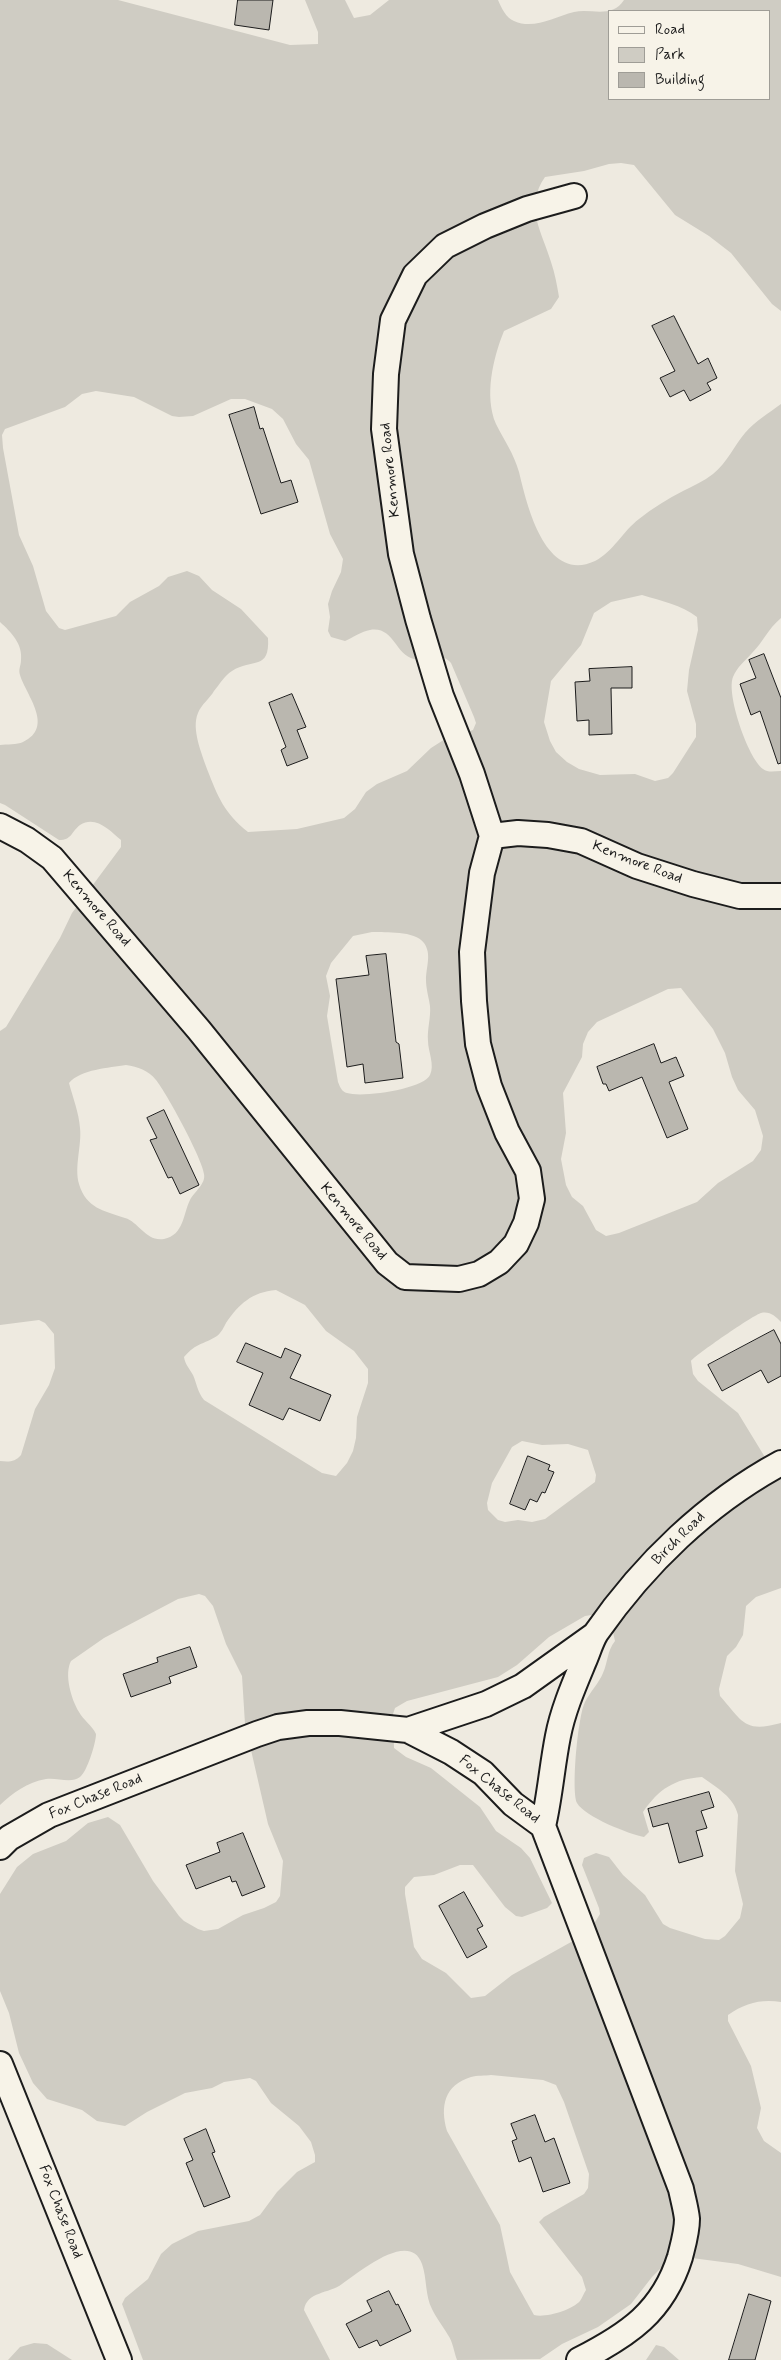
<!DOCTYPE html>
<style>
body{margin:0}
#map{position:relative;width:781px;height:2360px;overflow:hidden;background:#eeeae0;font-family:Mynerve,sans-serif}
canvas{display:block}
.legend{position:absolute;left:608px;top:10px;width:162px;height:90px;box-sizing:border-box;background:#f7f3e8;border:1px solid #9f9d96;margin:0;padding:6px 9px;list-style:none;font-size:15px;color:#1c1c1c}
.legend li{display:flex;align-items:center;gap:10px;height:25px}
.legend b{width:25px;border:1px solid #9f9d96}
</style>
<div id="map">
<canvas width="781" height="2360"></canvas>
<ul class="legend">
<li><b style="height:6px;background:#f7f3e8"></b>Road</li>
<li><b style="height:14px;background:#cfccc3"></b>Park</li>
<li><b style="height:14px;background:#bab7af"></b>Building</li>
</ul>
</div>
<script>
const context = document.querySelector('canvas').getContext('2d');
context.lineJoin = 'round';
function fillPath(path, color) {
  context.fillStyle = color;
  context.fill(path, 'evenodd');
}
function trace(path, color, width, dash) {
  context.strokeStyle = color;
  context.lineWidth = width;
  context.lineCap = dash ? 'butt' : 'round';
  context.setLineDash(dash || []);
  context.stroke(path);
}
function drawText(font, color, halo, rows, align = 'center') {
  context.font = font + ' Mynerve,sans-serif';
  context.lineWidth = 5;
  context.setLineDash([]);
  context.textBaseline = 'middle';
  context.strokeStyle = halo;
  context.fillStyle = color;
  for (const [text, x, y, turn = 0] of rows) {
    context.save();
    context.translate(x, y);
    context.rotate((+turn || 0) * Math.PI / 180);
    context.textAlign = isNaN(turn) ? turn : align;
    if (halo) context.strokeText(text, 0, 0);
    context.fillText(text, 0, 0);
    context.restore();
  }
}
fillPath(new Path2D(`
 M0 0H118L290 45 318 44V32L305 0H345L354 18 370 15 389 0H498C501 7 506 18 514 21 534 30 554 17 574 12 591 8 612 19 624 0H781V311L772 304 731 253 709 236 675 215 634 165 621 163 609 164 584 171 545 177C524 207 542 232 551 262 555 274 557 285 559 297L551 309 504 331C493 358 484 396 496 424 504 440 514 454 519 472 527 505 545 584 595 561 613 552 623 531 639 519 653 508 667 499 683 491 693 486 704 481 713 474 727 463 734 446 745 433 755 421 769 413 781 404V618C767 630 764 641 752 653 745 661 737 667 733 677 726 694 748 758 763 769 768 773 775 771 781 771V1322C775 1316 770 1311 761 1313 755 1314 694 1356 691 1361L693 1374 698 1381 738 1413 774 1472 781 1475V1588L756 1597 746 1606 743 1635 736 1647 727 1656 719 1689 720 1696C743 1722 744 1733 781 1723V2002C761 1999 745 2003 728 2015V2021L751 2066 761 2108 757 2128 764 2141 781 2153V2277L738 2264 684 2257 671 2258 652 2277 631 2304 598 2327 562 2344 540 2359 457 2360C454 2352 453 2342 448 2335 443 2326 436 2318 432 2309 425 2296 427 2278 422 2264 410 2229 358 2273 342 2284 329 2294 307 2291 304 2310L330 2360H143L122 2304 125 2298 148 2279 161 2254 172 2244 198 2231 249 2221 260 2215 277 2192 297 2172 315 2162V2155L311 2142 299 2126 271 2103 256 2081 250 2078 224 2082 212 2088 185 2093 147 2112 125 2126 97 2121 82 2110 47 2099 33 2083 19 2053 9 2013 0 1991V1894L17 1867 33 1854 66 1841 88 1823 108 1817 120 1825 153 1881 179 1916 184 1921 198 1929 204 1931 218 1929 243 1915 264 1908 276 1902 280 1896 283 1861 268 1824 245 1724 242 1676 226 1644 213 1606 205 1596 199 1594 178 1599 104 1638 71 1661C64 1674 71 1699 79 1712 83 1720 92 1725 96 1734 96 1743 87 1772 80 1777 71 1784 56 1777 46 1779 27 1782 13 1793 0 1805V1461C9 1462 15 1462 21 1455L35 1409 49 1385 55 1368 54 1334 45 1323 39 1320 0 1325V1031L6 1027 60 938 72 913 121 847V840C110 831 96 815 80 825 71 832 72 840 59 840L5 805 0 803V745C7 744 17 745 23 742 55 727 26 695 20 675 18 669 21 666 21 660 23 644 11 632 0 622ZM610 11H770V99H610ZM96 391 134 397 172 416 179 417 193 416 231 399H245L272 409 283 419 296 444 309 460 330 534 343 559 341 572 332 591 328 604 330 617 328 631 331 637 345 641C352 638 362 631 370 630 394 626 395 655 414 659 429 662 439 650 451 663L474 717 476 723 473 730 442 741 431 748 407 771 377 784 366 792 355 809 344 818 297 829 248 832C224 813 218 797 207 769 202 754 191 729 198 713 201 705 210 698 214 691 219 685 225 675 232 671 252 658 270 671 268 638L241 609 212 590 199 576 187 571 168 577 159 586 130 602 116 616 65 630 59 628 46 611 33 566 19 535 3 448 2 435 5 429 65 407 82 394ZM642 595C662 601 681 605 697 617L698 630 689 670 687 691 696 724V737L673 773 668 778 655 781 635 774 600 775 579 769 567 762 556 752 550 741 544 722 551 681 581 645 594 613 611 602ZM372 932C386 933 414 930 424 943 432 954 426 967 426 980 426 989 429 998 430 1006 431 1018 427 1029 428 1041 428 1051 435 1065 430 1075 424 1089 362 1098 347 1093 342 1092 340 1087 338 1082L327 1016 330 996 326 976 331 963 353 936ZM681 988 713 1029 725 1053 732 1077 738 1090 755 1110 763 1136 761 1150 753 1161 718 1183 697 1202 619 1233 606 1236 596 1230 583 1206 572 1197 566 1185 561 1159 566 1133 563 1093 582 1057 583 1044 588 1032 597 1022 668 989ZM126 1065C138 1067 148 1070 156 1080 166 1092 203 1160 204 1174 206 1184 194 1192 190 1200 183 1214 184 1235 164 1239 146 1242 139 1222 125 1218 104 1211 86 1208 79 1184 74 1167 82 1145 80 1128 79 1113 73 1098 69 1083 81 1069 109 1068 126 1065ZM276 1290 305 1305 326 1331 354 1351 368 1369V1383L357 1417 356 1438 353 1451 347 1463 336 1476 322 1473 204 1400C197 1391 197 1384 193 1375 189 1368 185 1364 184 1357 197 1342 203 1345 217 1336 221 1333 224 1327 226 1323 239 1304 252 1292 276 1290ZM522 1441 542 1445 568 1444 588 1450 596 1475 595 1482 545 1519 532 1522 518 1520 505 1522 498 1520 488 1510 487 1503 492 1483 512 1447ZM598 1614 612 1628 615 1641C607 1651 608 1662 603 1673 599 1683 590 1692 585 1702 578 1715 571 1790 577 1803 585 1817 629 1834 644 1837L649 1832 643 1812C659 1789 674 1779 702 1777 717 1788 734 1797 738 1815L735 1871 743 1904 740 1918 725 1936 719 1940 705 1939 670 1928 663 1924 645 1895 623 1875 609 1857 596 1853 584 1858 582 1865 599 1908 600 1914 589 1932 512 1975 485 1996 471 1998 446 1973 422 1959 414 1947 405 1894V1887L414 1877 434 1875 460 1865H473L505 1907 516 1916 522 1917 547 1908 552 1903 530 1858 521 1848 496 1831 480 1807 431 1768 406 1757 394 1748 393 1714 395 1708 407 1701 498 1677 517 1665 549 1637 585 1616ZM491 2075 543 2080 556 2085 564 2102 589 2174 588 2188 584 2194 544 2217 539 2222 582 2277 586 2290C584 2293 582 2298 580 2301 572 2310 546 2318 534 2315L510 2272 500 2225 447 2131C440 2107 444 2085 471 2077 477 2075 485 2076 491 2075Z
 M34 2343 47 2344 72 2360H8L20 2347Z
 M656 2345 664 2347 679 2360H646Z`), '#cfccc3');
const building = new Path2D(`
 M238 0H273L269 30 235 25Z
 M674 316 698 364 708 358 717 378 707 383 711 390 690 401 684 390 670 397 660 378 675 371 652 326Z
 M254 407 260 429 263 428 281 483 291 480 298 502 261 514 229 415Z
 M764 654 781 698V763L778 764 760 711 751 715 740 684 756 678 749 660Z
 M632 667V688H611L612 734 589 735V720L577 721 575 682 590 681 589 669Z
 M292 694 306 727 297 730 308 758 287 766 281 750 286 747 269 703Z
 M386 954 396 1042 399 1044 403 1078 365 1083 363 1064 347 1067 336 979 369 975 366 956Z
 M654 1044 661 1063 676 1057 684 1076 669 1082 688 1129 667 1138 642 1077 609 1091 606 1084H603L597 1067Z
 M164 1110 199 1185 180 1194 172 1177 168 1178 150 1140 157 1138 147 1118Z
 M774 1330 781 1344V1376L768 1383 761 1370 722 1391 708 1365Z
 M246 1343 281 1358 285 1348 301 1355 290 1378 331 1395 320 1421 289 1408 283 1420 249 1405 263 1373 237 1362Z
 M528 1456 550 1465 548 1470 554 1472 545 1493 542 1492 537 1502 530 1499 525 1510 510 1504Z
 M190 1647 197 1667 169 1677 171 1683 131 1697 123 1674 158 1662 157 1658Z
 M709 1792 714 1807 701 1811 707 1828 696 1831 703 1856 679 1863 668 1823 653 1827 648 1809Z
 M243 1833 265 1887 242 1896 236 1881 232 1882 230 1876 196 1889 186 1865 220 1852 217 1843Z
 M464 1892 483 1926 477 1929 487 1947 467 1958 439 1906Z
 M535 2115 545 2142 554 2138 570 2183 543 2192 531 2157 519 2162 512 2141 517 2139 511 2124Z
 M206 2129 215 2152 212 2153 230 2197 204 2207 186 2163 193 2160 184 2139Z
 M389 2291 396 2305 398 2304 411 2331 380 2346 377 2340 359 2348 346 2324 372 2311 367 2301Z
 M749 2294 771 2301 755 2360H729Z`);
fillPath(building, '#bab7af');
trace(building, '#1c1c1c', 1);
const minor = new Path2D(`
 M0 826 27 840 52 858 199 1030 387 1263 405 1277 459 1279 479 1274 499 1262 516 1244 526 1223 532 1199 528 1171 507 1132 489 1086 478 1044 474 1001 472 952 482 873 492 836 472 774 441 696 418 619 401 554 384 429 386 374 393 320 415 275 445 246 485 226 527 209 574 196
 M492 836 518 833 548 835 581 841 637 866 693 884 740 896H781
 M408 1730 486 1704 523 1686 593 1636
 M543 1826C550 1796 552 1766 558 1736 563 1710 574 1685 584 1661 588 1652 591 1641 596 1633 644 1564 707 1503 781 1463
 M0 1847 9 1838 49 1815 257 1734 278 1727 308 1723H340L408 1730 451 1752 483 1773 513 1804 543 1826 681 2189C683 2199 686 2209 687 2219 687 2232 683 2245 680 2257 663 2312 628 2335 579 2360
 M0 2064 119 2360`);
trace(minor, '#1c1c1c', 28);
trace(minor, '#f7f3e8', 24);
drawText('15px', '#1c1c1c', '#f7f3e8', [
 ["Kenmore Road",391,470,-96],
 ["Kenmore Road",637,863,21],
 ["Kenmore Road",96,909,49],
 ["Kenmore Road",353,1222,50],
 ["Birch Road",679,1539,-45],
 ["Fox Chase Road",499,1790,39],
 ["Fox Chase Road",96,1797,-22],
 ["Fox Chase Road",60,2212,69]
]);
</script>
